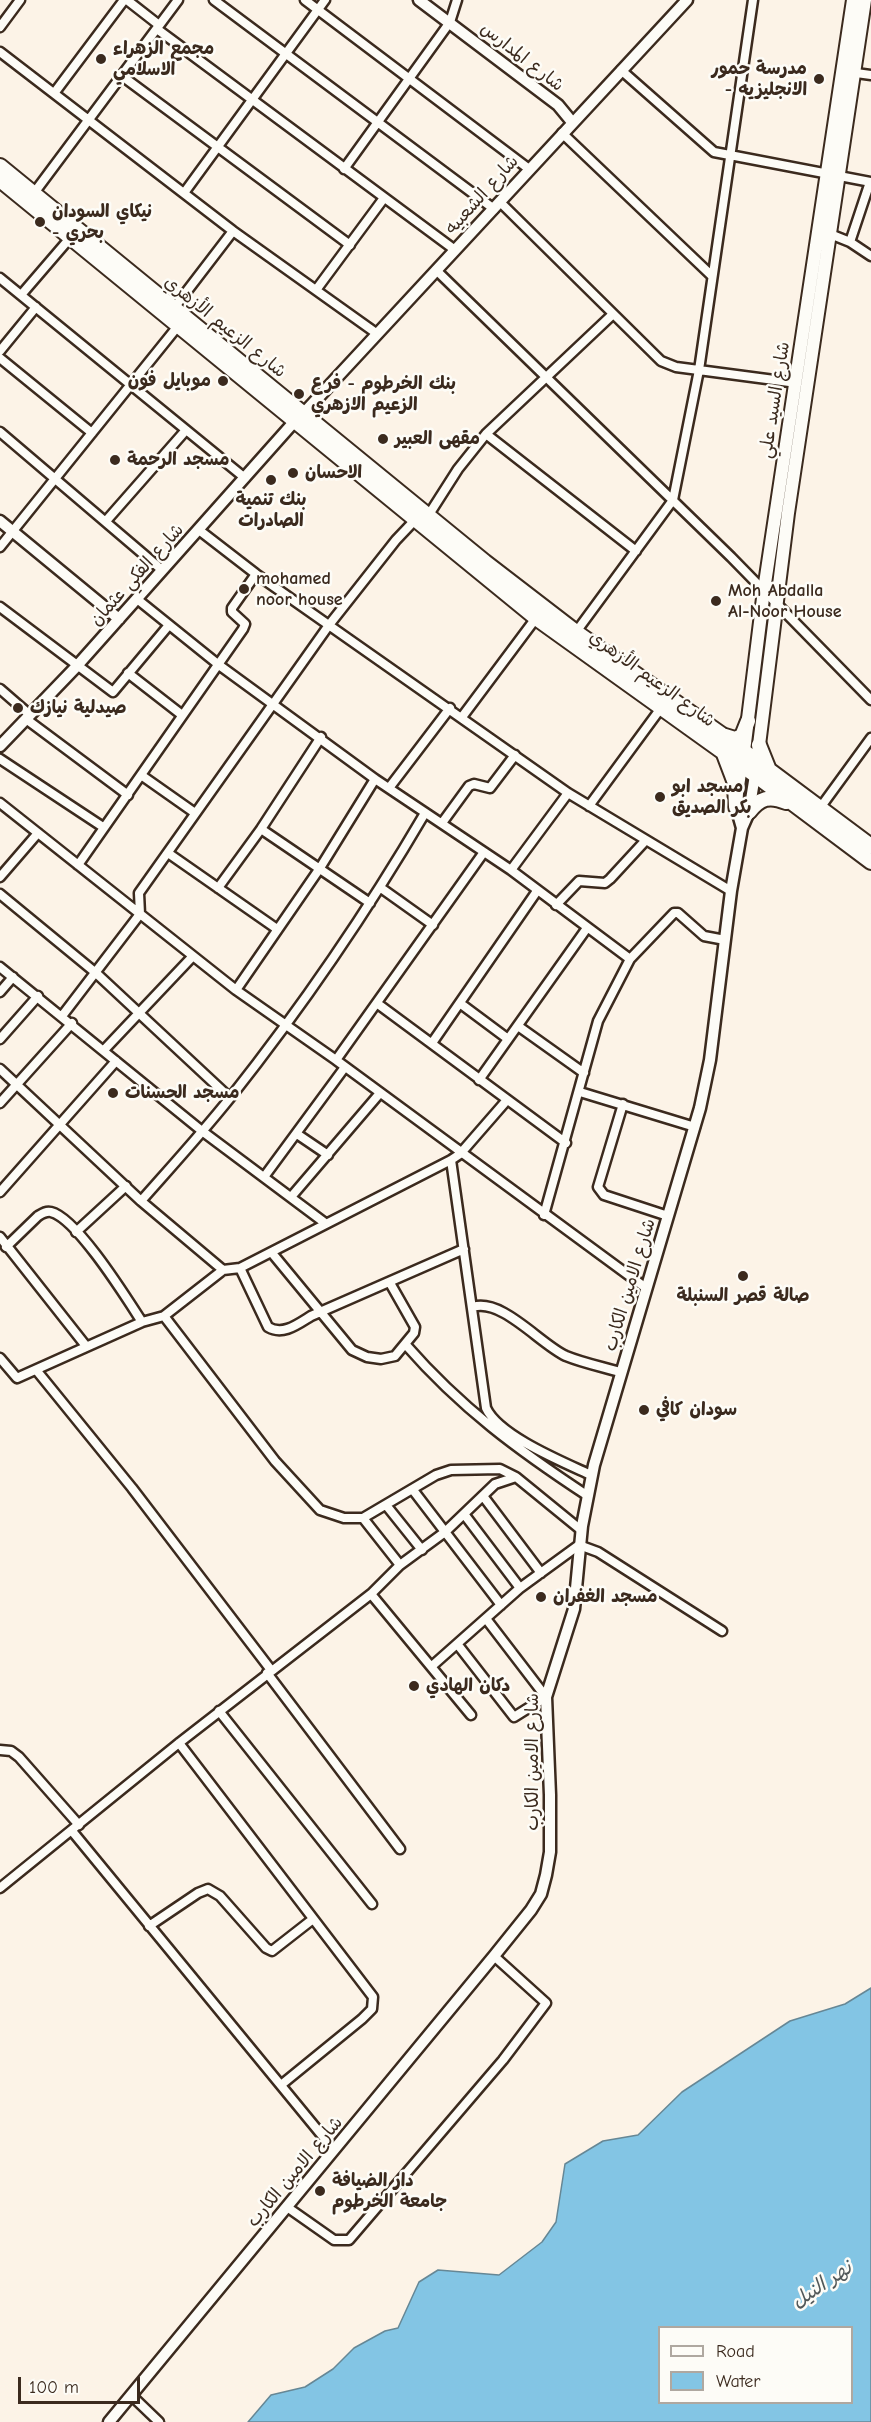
<!DOCTYPE html>
<meta charset="utf-8">
<style>
body{margin:0}
#map{position:relative;width:871px;height:2422px;overflow:hidden;background:#fcf3e7;font-family:"Comic Neue",sans-serif}
canvas{display:block}
.legend{position:absolute;left:658px;top:2326px;width:195px;height:78px;box-sizing:border-box;background:#fdfcf7;border:2px solid #afa8a0;margin:0;padding:8px 10px;list-style:none;font-size:18px;color:#3b2a1e}
.legend li{display:flex;align-items:center;gap:12px;height:30px}
.legend b{width:30px;border:2px solid #afa8a0}
.scale{position:absolute;left:18px;top:2377px;width:122px;height:27px;box-sizing:border-box;border:3px solid #3b2a1e;border-top:0;padding-left:8px;font-size:18px;line-height:21px;white-space:nowrap;color:#3b2a1e;-webkit-text-stroke:4px #fdfcf7;paint-order:stroke}
</style>
<div id="map">
<canvas width="871" height="2422"></canvas>
<ul class="legend">
<li><b style="height:8px;background:#fdfcf7"></b>Road</li>
<li><b style="height:16px;background:#83c5e4"></b>Water</li>
</ul>
<div class="scale">100 m</div>
</div>
<script>
const context = document.querySelector('canvas').getContext('2d');
context.lineJoin = 'round';
function fillPath(path, color) {
  context.fillStyle = color;
  context.fill(path, 'evenodd');
}
function trace(path, color, width, dash) {
  context.strokeStyle = color;
  context.lineWidth = width;
  context.lineCap = dash ? 'butt' : 'round';
  context.setLineDash(dash || []);
  context.stroke(path);
}
function drawText(font, color, halo, rows, align = 'center') {
  context.font = font + ' "Comic Neue","Playpen Sans Arabic",sans-serif';
  context.lineWidth = 5;
  context.setLineDash([]);
  context.textBaseline = 'middle';
  context.strokeStyle = halo;
  context.fillStyle = color;
  for (const [text, x, y, turn = 0] of rows) {
    context.save();
    context.translate(x, y);
    context.rotate((+turn || 0) * Math.PI / 180);
    context.textAlign = isNaN(turn) ? turn : align;
    if (halo) context.strokeText(text, 0, 0);
    context.fillText(text, 0, 0);
    context.restore();
  }
}
const water = new Path2D(`
 M871 1988V2422H248L271 2395 305 2387 333 2369 354 2348 385 2331 398 2328 419 2282 438 2270 499 2275 542 2242 556 2222 565 2164 603 2141 638 2135 682 2092 790 2021 845 2004ZM660 2328H852V2402H660Z`);
fillPath(water, '#83c5e4');
trace(water, '#668795', 1.5);
const minor = new Path2D(`
 M127 0 159 25
 M214 0 494 209
 M305 0 529 169
 M0 27 20 0
 M157 29 455 250
 M0 52 233 231 376 333
 M621 70 714 152 871 182
 M849 72 871 75
 M122 76 350 245
 M55 92 124 0
 M562 133 711 275
 M344 169 450 22 457 0
 M34 193 178 0
 M184 193 325 0
 M500 202 661 361 676 367 797 383
 M830 234 850 242 871 256
 M850 242 870 182
 M436 270 731 557 871 700
 M0 278 245 478
 M316 290 384 198
 M21 295 70 238
 M174 308 233 231
 M0 351 36 307
 M0 358 92 433
 M0 432 162 570
 M486 434 636 551
 M106 521 186 430
 M199 530 256 574 568 793 731 891
 M0 547 178 326
 M137 599 219 665 375 779 511 870 630 959 674 913H678L704 936 725 940
 M0 607 113 692 169 625
 M576 632 673 500 699 370 753 0
 M128 673 182 715
 M0 689 30 715
 M462 717 536 618
 M26 719 128 795
 M0 759 103 827
 M141 775 195 813
 M389 788 450 708
 M0 803 236 990 336 1060 646 1288
 M589 806 661 708
 M820 808 871 738
 M442 823 469 786 474 784 490 788 515 755
 M261 829 370 903
 M168 853 277 929
 M78 865 243 629 245 624 232 612V608L256 574
 M511 870 568 793
 M0 877 38 833
 M218 888 261 829 321 737
 M381 888 433 925
 M0 894 96 973 230 1098
 M556 905 579 881 605 883 610 879 646 840
 M0 967 202 1131 325 1223
 M236 990 320 868 375 779
 M0 992 13 977
 M378 1004 566 1143
 M461 1004 508 1039
 M62 1016 140 914 139 893 329 625 396 540 415 520 428 516 458 469 486 434 612 315
 M518 1026 584 1073
 M0 1039 38 996
 M432 1043 537 891
 M104 1050 193 956
 M336 1060 484 852
 M0 1069 141 1201 223 1270
 M479 1080 587 928
 M580 1092 695 1127
 M0 1103 72 1023
 M623 1104 598 1187 604 1195 668 1216
 M297 1134 328 1155
 M451 1160 486 1408C499 1436 563 1462 591 1475
 M264 1177 345 1067
 M0 1192 116 1061
 M291 1197 380 1093
 M141 1201C171 1167 202 1133 230 1098 302 1007 367 912 425 813
 M544 1215 598 1021 630 959
 M76 1232 126 1186
 M0 1237 86 1346
 M6 1247 38 1216C43 1213 46 1211 51 1212 77 1218 127 1299 142 1322
 M272 1253 352 1350 367 1357 381 1359 395 1356 414 1333 415 1327 390 1283
 M240 1268 268 1327C283 1336 298 1324 311 1316L464 1249
 M473 1307C502 1298 540 1344 566 1356 583 1363 603 1367 620 1372
 M164 1316 275 1461 320 1510 344 1518H363L436 1475 451 1470 500 1469 516 1477
 M406 1345C461 1408 518 1450 588 1496
 M0 1358 17 1378 142 1322 164 1316 223 1270 240 1268 451 1160 460 1154 507 1100
 M37 1371 132 1488 271 1670
 M413 1490 501 1605
 M483 1496 541 1573
 M386 1505 422 1550
 M464 1514 520 1588
 M363 1518 400 1565
 M371 1594 471 1715
 M487 1620 546 1697
 M458 1645 514 1717 546 1697
 M432 1666 520 1588 579 1545 598 1552 722 1631
 M267 1673 400 1849
 M219 1711 372 1904
 M179 1743 373 1997 372 2009 362 2019 281 2085
 M0 1750 11 1751 19 1757 79 1825
 M72 1831 334 2150
 M0 1888 179 1743 371 1594 400 1565 445 1532 495 1484 516 1477 581 1530
 M149 1926 198 1893 208 1889 220 1896 266 1948 272 1951 313 1919
 M287 2207 334 2240H349L503 2060 546 2003 494 1956
 M132 2396 159 2422`);
const tertiary = new Path2D(`
 M419 0 558 105 572 122
 M303 414 687 0
 M0 521 119 619
 M0 746 76 667 294 422
 M742 828 736 807 742 766
 M109 2422 494 1956 531 1910 541 1894 546 1875 550 1852V1795L546 1697 574 1609 582 1526 594 1465 700 1108 710 1060 731 891 742 828 749 812 755 775`);
const secondary = new Path2D(`
 M758 753 788 513 865 0
 M743 759 764 590 853 0`);
const primary = new Path2D(`
 M0 166 485 562 576 632 721 734 871 846
 M0 180 536 618 755 775 871 862
 M722 735 735 739 742 736 748 721
 M759 745 769 770
 M724 754 735 783 736 807
 M749 812C760 798 769 795 786 802`);
trace(minor, '#3b2a1e', 13);
trace(tertiary, '#3b2a1e', 15);
trace(secondary, '#3b2a1e', 16);
trace(primary, '#3b2a1e', 18);
trace(minor, '#fdfcf7', 8);
trace(tertiary, '#fdfcf7', 10);
trace(secondary, '#fdfcf7', 12);
trace(primary, '#fdfcf7', 14);
for (const [x, y, r, color] of [
 [101,59,6,"#3b2a1e"],
 [819,79,6,"#3b2a1e"],
 [40,222,6,"#3b2a1e"],
 [223,381,6,"#3b2a1e"],
 [299,394,6,"#3b2a1e"],
 [383,439,6,"#3b2a1e"],
 [115,460,6,"#3b2a1e"],
 [293,473,6,"#3b2a1e"],
 [271,480,6,"#3b2a1e"],
 [244,589,6,"#3b2a1e"],
 [716,601,6,"#3b2a1e"],
 [18,708,6,"#3b2a1e"],
 [660,797,6,"#3b2a1e"],
 [113,1093,6,"#3b2a1e"],
 [743,1276,6,"#3b2a1e"],
 [644,1410,6,"#3b2a1e"],
 [541,1597,6,"#3b2a1e"],
 [414,1686,6,"#3b2a1e"],
 [320,2191,6,"#3b2a1e"]
]) {
  const dot = new Path2D();
  dot.arc(x, y, r, 0, 2 * Math.PI);
  context.fillStyle = color;
  context.fill(dot);
  trace(dot, '#fdfcf7', 2);
}
drawText('bold 18px', '#3b2a1e', '#fdfcf7', [
 ["مجمع الزهراء",113,49],
 ["الاسلامي",113,70],
 ["مدرسة حمور",807,69,"right"],
 ["- الانجليزيه",807,90,"right"],
 ["نيكاي السودان",52,212],
 ["- بحري",52,233],
 ["موبايل فون",211,381,"right"],
 ["بنك الخرطوم - فرع",311,384],
 ["الزعيم الازهري",311,405],
 ["مقهى العبير",395,439],
 ["مسجد الرحمة",127,460],
 ["الاحسان",305,473],
 ["بنك تنمية",271,500,"center"],
 ["الصادرات",271,521,"center"],
 ["mohamed",256,579],
 ["noor house",256,600],
 ["Moh Abdalla",728,591],
 ["Al-Noor House",728,612],
 ["صيدلية نيازك",30,708],
 ["مسجد ابو",672,787],
 ["بكر الصديق",672,808],
 ["مسجد الحسنات",125,1093],
 ["صالة قصر السنبلة",743,1296,"center"],
 ["سودان كافي",656,1410],
 ["مسجد الغفران",553,1597],
 ["دكان الهادي",426,1686],
 ["دار الضيافة",332,2181],
 ["جامعة الخرطوم",332,2202]
], 'left');
drawText('18px', '#3b2a1e', '#fdfcf7', [
 ["شارع المدارس",522,57,38],
 ["شارع الشعبيه",482,195,-48],
 ["شارع الزعيم الأزهري",225,327,39],
 ["شارع السيد علي",775,400,-81],
 ["شارع الفكي عثمان",137,575,-48],
 ["شارع الزعيم الأزهري",652,679,36],
 ["شارع الامين الكارب",630,1285,-73],
 ["شارع الامين الكارب",533,1762,-90],
 ["شارع الامين الكارب",295,2172,-50]
]);
drawText('italic 20px', '#515859', '#fdfcf7', [
 ["نهر النيل",822,2285,-34]
]);
</script>
